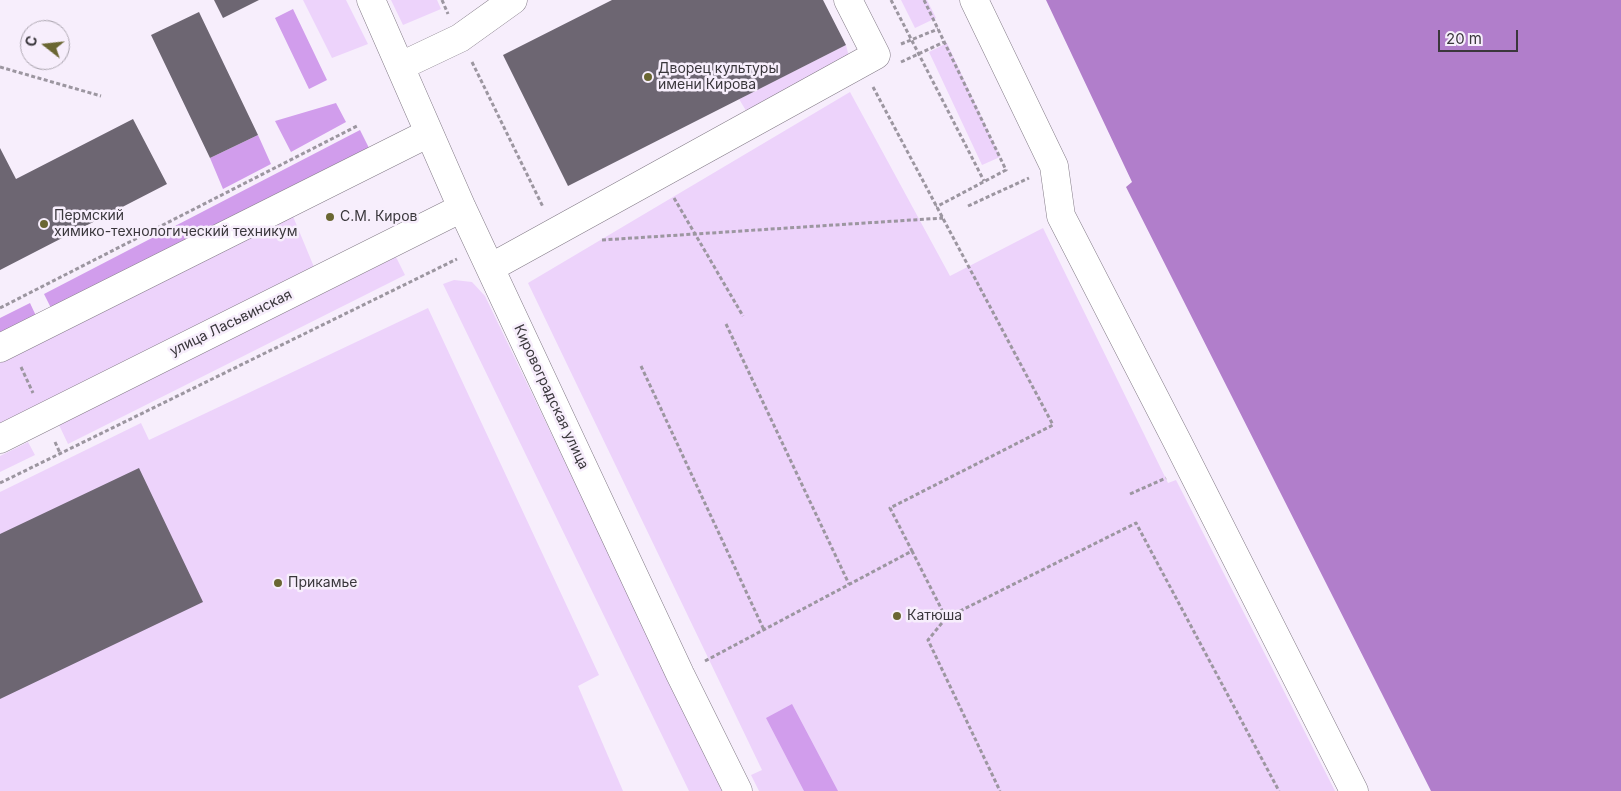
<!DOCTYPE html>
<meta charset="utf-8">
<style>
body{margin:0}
#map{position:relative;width:1621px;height:791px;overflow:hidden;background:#f7eefc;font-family:Inter,sans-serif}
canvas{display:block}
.north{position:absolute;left:20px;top:20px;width:50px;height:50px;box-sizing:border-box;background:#f7eefc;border:1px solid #aba5af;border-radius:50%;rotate:286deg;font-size:14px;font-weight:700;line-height:20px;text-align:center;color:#3a373c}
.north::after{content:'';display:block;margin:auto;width:18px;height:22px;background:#6a6632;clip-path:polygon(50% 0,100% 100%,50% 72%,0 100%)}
.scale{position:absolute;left:1438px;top:30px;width:80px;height:22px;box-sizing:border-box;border:2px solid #3a373c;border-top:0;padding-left:6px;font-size:15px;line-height:18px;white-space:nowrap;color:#3a373c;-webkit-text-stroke:4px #f7eefc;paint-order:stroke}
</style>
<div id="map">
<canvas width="1621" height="791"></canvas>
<div class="north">С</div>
<div class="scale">20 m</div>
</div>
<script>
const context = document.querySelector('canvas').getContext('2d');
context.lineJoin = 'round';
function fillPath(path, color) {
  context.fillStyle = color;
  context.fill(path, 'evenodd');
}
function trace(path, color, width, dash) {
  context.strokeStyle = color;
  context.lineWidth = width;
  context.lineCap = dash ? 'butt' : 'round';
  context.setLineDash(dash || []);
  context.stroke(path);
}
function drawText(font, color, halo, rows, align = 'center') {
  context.font = font + ' Inter,sans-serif';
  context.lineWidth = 5;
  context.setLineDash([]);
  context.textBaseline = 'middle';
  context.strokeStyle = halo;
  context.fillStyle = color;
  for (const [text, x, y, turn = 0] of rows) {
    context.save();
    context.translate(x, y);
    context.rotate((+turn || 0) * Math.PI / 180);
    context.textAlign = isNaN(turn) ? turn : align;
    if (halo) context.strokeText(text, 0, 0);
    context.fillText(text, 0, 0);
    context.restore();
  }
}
fillPath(new Path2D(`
 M303 0H346L368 44 332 58Z
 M391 0H437L441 9 403 25Z
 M901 0H927L936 18 915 28Z
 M947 43 1000 157 982 165 929 52Z
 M846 45 849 57 751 119 739 99Z
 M850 92 950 276 1043 228 1168 483 1176 480 1335 791H759L751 775 762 770 528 283Z
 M292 214 314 267 0 424V363Z
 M396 257 405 275 68 444 59 425Z
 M454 280 472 282 485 296 723 791H689L443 284Z
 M428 308 599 675 578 686 623 791H0V492L141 423 149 440Z
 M28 442 35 455 0 472V456Z`), '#edd3fb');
fillPath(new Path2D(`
 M293 9 327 80 309 89 275 18Z
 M336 103 346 122 291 152 275 121Z
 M360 130 369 148 53 312 44 294Z
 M258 135 271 164 223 189 210 158Z
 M30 303 37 318 0 337V318Z
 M792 704 838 791H804L766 718Z`), '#d19dec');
fillPath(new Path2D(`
 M1046 0H1621V791H1431L1126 187 1132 182Z`), '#b17ecb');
fillPath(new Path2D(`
 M214 0H259L223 18Z
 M612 0H823L846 45 568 186 503 55Z
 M199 12 258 135 210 158 151 35Z
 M133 119 167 184 0 270V148L16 179Z
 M139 468 203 602 0 699V534Z`), '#6d6672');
const minor = new Path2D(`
 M371 0 462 208 680 674 738 791
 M974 0 1054 166 1061 216 1178 443 1354 791
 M401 66 460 38 513 0
 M490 268 876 55 848 0
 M0 348 429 133
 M0 439 462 208`);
trace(minor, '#827a86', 29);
trace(new Path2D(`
 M442 0 448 14
 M891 0 984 181
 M924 0 1006 170 936 207
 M901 44 938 29
 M472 62 543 207
 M901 62 944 42
 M0 67 101 96
 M873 87 1053 425 890 508 912 551
 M674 198 743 316
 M968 206 1029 178
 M602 240 943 218
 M0 308 359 125
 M726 324 849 584
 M641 366 764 630
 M21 367 33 393
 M55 442 60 453
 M0 483 457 259
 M1130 494 1166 478
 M946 618 928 640 1000 791
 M705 661 912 551 946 618 1136 523 1279 791`), '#9c96a0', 3, [4, 2.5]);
trace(minor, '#fff', 28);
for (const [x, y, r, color] of [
 [648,77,5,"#6a6632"],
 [330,217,5,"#6a6632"],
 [44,224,5,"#6a6632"],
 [278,583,5,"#6a6632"],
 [897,616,5,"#6a6632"]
]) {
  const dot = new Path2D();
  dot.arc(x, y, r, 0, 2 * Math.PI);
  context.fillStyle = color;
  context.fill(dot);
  trace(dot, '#f7eefc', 2);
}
drawText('14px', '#3a373c', '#f7eefc', [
 ["Дворец культуры",658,69],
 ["имени Кирова",658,85],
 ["Пермский",54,216],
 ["химико-технологический техникум",54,232],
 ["С.М. Киров",340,217],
 ["Прикамье",288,583],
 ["Катюша",907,616]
], 'left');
drawText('14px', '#3a373c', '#f7eefc', [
 ["улица Ласьвинская",231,323,-26],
 ["Кировоградская улица",551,397,65]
]);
</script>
